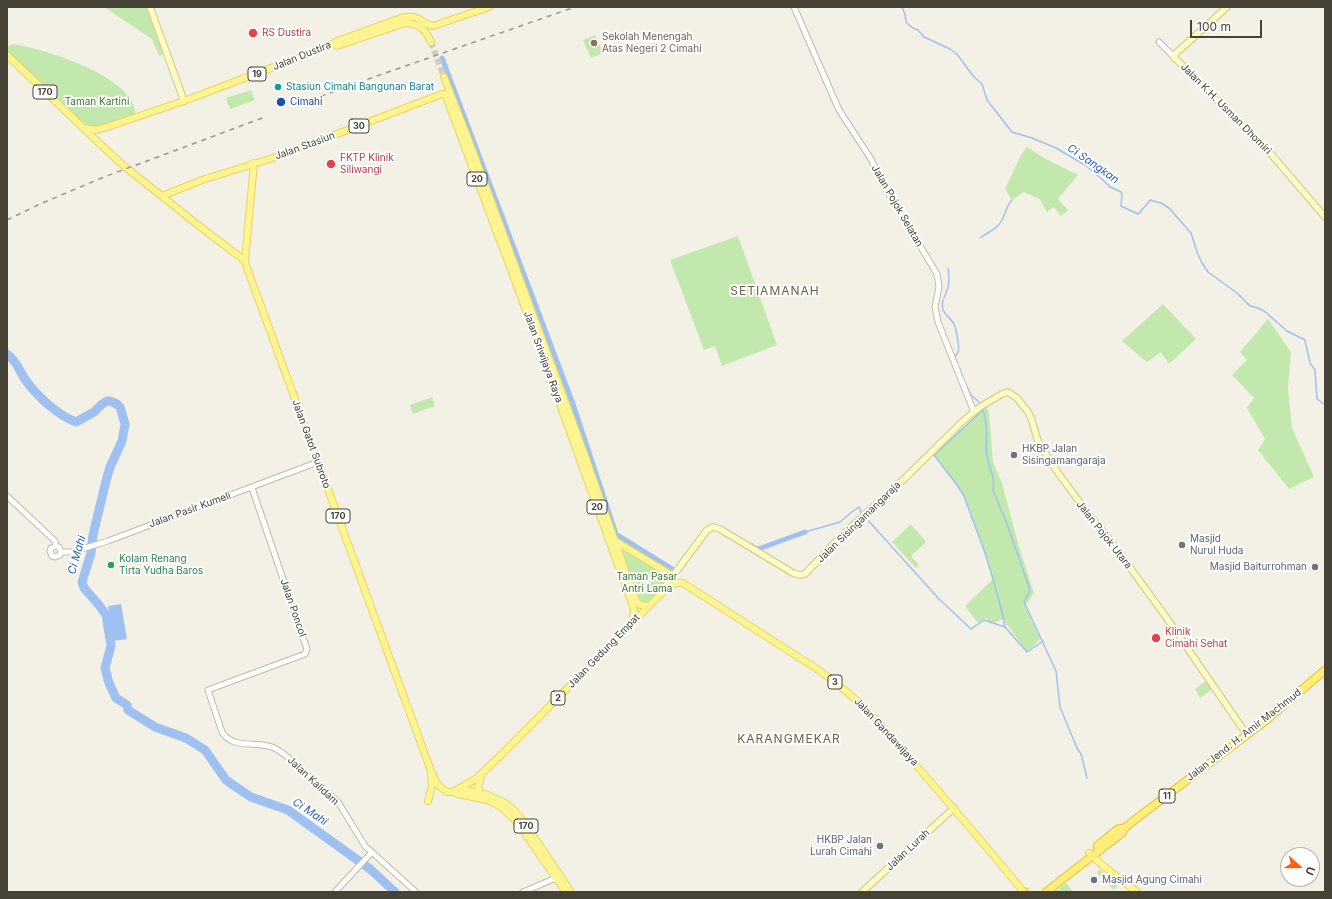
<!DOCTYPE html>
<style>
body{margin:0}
#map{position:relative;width:1332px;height:899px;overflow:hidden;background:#f3f1e5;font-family:Inter,sans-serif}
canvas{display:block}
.frame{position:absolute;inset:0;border:8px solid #464235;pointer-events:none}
.north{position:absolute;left:1280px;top:847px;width:40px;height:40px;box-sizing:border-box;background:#fff;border:1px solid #b5b3ae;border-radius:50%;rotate:111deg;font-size:11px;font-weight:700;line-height:16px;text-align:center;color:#464235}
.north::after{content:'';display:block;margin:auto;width:14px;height:18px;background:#ff5f11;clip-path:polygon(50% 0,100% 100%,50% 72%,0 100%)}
.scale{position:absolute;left:1190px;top:20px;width:72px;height:18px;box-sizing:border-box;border:2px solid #464235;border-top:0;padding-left:5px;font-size:12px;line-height:14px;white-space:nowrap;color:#464235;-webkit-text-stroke:3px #fff;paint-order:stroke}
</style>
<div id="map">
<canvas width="1332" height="899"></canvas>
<div class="frame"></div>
<div class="north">U</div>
<div class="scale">100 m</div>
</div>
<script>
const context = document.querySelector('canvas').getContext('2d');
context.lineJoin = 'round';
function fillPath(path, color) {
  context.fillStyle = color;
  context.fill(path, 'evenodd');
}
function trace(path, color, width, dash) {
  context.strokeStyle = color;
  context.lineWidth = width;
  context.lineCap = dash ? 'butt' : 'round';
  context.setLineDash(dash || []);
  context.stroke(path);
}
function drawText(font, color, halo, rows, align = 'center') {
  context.font = font + ' Inter,sans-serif';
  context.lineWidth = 4;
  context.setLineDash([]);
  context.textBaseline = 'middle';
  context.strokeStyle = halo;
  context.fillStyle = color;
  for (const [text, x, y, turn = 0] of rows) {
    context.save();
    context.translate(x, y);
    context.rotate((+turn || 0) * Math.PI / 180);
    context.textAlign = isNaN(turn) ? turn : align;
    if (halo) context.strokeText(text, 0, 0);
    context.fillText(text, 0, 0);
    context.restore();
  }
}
fillPath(new Path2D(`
 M104 7H149L166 53 159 56 152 39Z
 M595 35 603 53 591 58 583 40Z
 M14 44C44 49 111 71 129 97 133 102 134 108 136 114L106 126 93 128 83 123 61 104 7 51V46Z
 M251 90 255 100 230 109 226 98Z
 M1027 147 1044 158 1078 175 1058 199 1068 210 1061 216 1054 207 1047 212 1040 199 1024 192 1012 200 1005 189 1021 155Z
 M738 236 777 345 722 366 715 346 704 350 670 260Z
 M1163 304 1196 339 1169 364 1161 352 1147 362 1122 341Z
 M1268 319 1291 352 1288 388 1292 428 1314 477 1289 489 1258 450 1265 439 1247 408 1254 398 1232 375 1247 360 1240 352Z
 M432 397 435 406 413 414 410 405Z
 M986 407 989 412 993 462 1002 483 1019 547 1034 593 1025 606 1040 639 1027 652 1003 619 990 624 986 618 978 623 965 606 993 579 985 553 964 496 957 485 934 455Z
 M911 524 926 542 911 556 919 565 916 568 892 542Z
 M619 547 670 579 663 588 639 609Z
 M1207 680 1213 688 1200 698 1195 689Z
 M1099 869 1118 885 1114 890 1097 873Z
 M1066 883 1073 892H1055Z`), '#c3e8ad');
fillPath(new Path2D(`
 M121 604 127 639 113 641 108 606Z`), '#9fc1f2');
trace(new Path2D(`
 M902 7 905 14 906 22 911 27 918 30 924 37 950 49 957 54 973 76 982 84 987 100 1012 132 1032 138 1056 148 1085 165 1101 178 1110 187 1121 192 1122 195 1121 206 1138 214 1148 203 1150 200 1161 203 1169 208 1191 233 1197 252 1202 263 1208 272 1237 293 1250 306 1258 308 1264 311 1287 331 1305 340 1310 363 1315 370 1317 399 1325 405
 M980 238C989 232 997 229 1002 220 1006 213 1006 206 1012 200
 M944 298 948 288 949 280 948 268
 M943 300C940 314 948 314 954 324 956 329 960 347 958 352 957 354 956 355 955 357L957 362
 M960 369 961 374
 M964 381 971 395 979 402
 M983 410C989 424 985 441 987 456 989 468 996 479 993 490L1007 524 1030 590 1024 602 1056 671 1060 707 1077 748 1081 754 1087 778
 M983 410 934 455 957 485 964 496 985 553 993 579 1002 612 1005 627 1027 652 1043 641
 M865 517 939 599 971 629 984 620 1005 627
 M805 532 840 522 853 511 859 507 862 514`), '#9fc1f2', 1.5);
trace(new Path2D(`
 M442 58 573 404 616 534 674 570
 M752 546 756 549 761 548 805 532`), '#9fc1f2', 5);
trace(new Path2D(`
 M7 354C19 363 19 372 27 382 38 397 59 416 76 422L94 412 101 405 107 401H110L117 404 120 407 125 424 122 441 110 467 106 481 98 514 93 535 91 553 82 582 84 588 99 605 106 615 111 646 105 668 109 683 116 698 127 705 128 710 155 727 186 738 205 750 226 780 236 787 251 797 288 810 370 869 395 892`), '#9fc1f2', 9);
trace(new Path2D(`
 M431 42 444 77`), '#d0cec2', 6, [6, 3]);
const tertiary = new Path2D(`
 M794 7 839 110 871 159 884 186 937 274 939 287 935 307 938 322 974 412
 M1159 42 1173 56
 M252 488 307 649 305 654 208 690 222 732C231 748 253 742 268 746 275 747 280 751 285 755L338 802 365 846 416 892
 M7 496 55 541 56 546 59 547 61 552 60 555 55 557 52 556 50 551 51 548 56 546
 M61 552H72L108 541 318 462
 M335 892 372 852
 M523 892 556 878`);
const secondary = new Path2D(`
 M150 7 184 101
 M1227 7 1173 56 1271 154 1325 217
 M661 592 707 530 713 527 720 529 793 573 800 575 805 574 842 535 902 481 963 421 980 407 1002 394 1008 392 1017 398 1028 412 1031 418 1038 441 1056 470 1086 511 1110 540 1166 617 1247 735
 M862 892 954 808`);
const primary = new Path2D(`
 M337 46 405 23C419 23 426 30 431 42
 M7 55 100 144 124 166 198 225 245 261
 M444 77 472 149 584 453 636 601 640 605 648 606
 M84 128 95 130 104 128 184 101 329 46 335 42 401 18C423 13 418 24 433 26L489 7
 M254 163 245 261 246 265 431 771 438 785 443 789 447 792H453L477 778 505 751 658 597C666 590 672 581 683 583L817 669C857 696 884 728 915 764 952 806 988 849 1024 892
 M162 196 202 180 273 158 316 142 442 94H445L520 294 634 609 633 621
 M615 541 673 576
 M459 789 488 795 505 803 513 809 524 822 571 892
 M453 792C465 798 481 796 494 803 514 814 525 833 537 851 547 865 556 878 566 892
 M480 794 478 786 482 774
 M428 801 432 786 431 775
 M1089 853 1102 865 1137 892`);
const trunk = new Path2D(`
 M1097 846 1118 829 1125 828
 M1024 892H1025
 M1046 892 1122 833 1125 828 1128 825 1264 722 1325 670`);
trace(tertiary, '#bfbba7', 7);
trace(secondary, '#d4cf94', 8);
trace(primary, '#e6d660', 8);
trace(trunk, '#e1c031', 9);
trace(tertiary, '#fff', 5);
trace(secondary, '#fffbc3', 5.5);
trace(primary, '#fff492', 6);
trace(trunk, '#ffee7b', 7);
trace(new Path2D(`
 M311 100 371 78 575 7
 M7 220 40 204 104 177 265 117`), '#959595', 1.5, [5, 5]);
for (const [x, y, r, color] of [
 [253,33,5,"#e0444e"],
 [594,43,4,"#8d6e63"],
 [278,87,4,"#0f9aa8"],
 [281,102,5,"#1a4fb4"],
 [331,164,5,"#e0444e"],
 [1014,455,4,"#6b7280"],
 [1182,545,4,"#6b7280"],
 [111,565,4,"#2e9e5b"],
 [1315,567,4,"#6b7280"],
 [1156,638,5,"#e0444e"],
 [880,846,4,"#6b7280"],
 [1094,880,4,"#6b7280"]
]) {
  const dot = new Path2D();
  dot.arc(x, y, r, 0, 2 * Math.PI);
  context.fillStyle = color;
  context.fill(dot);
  trace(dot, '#fff', 1.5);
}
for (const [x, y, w] of [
 [257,74,18],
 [45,92,24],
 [359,126,20],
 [477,179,20],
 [597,507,20],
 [338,516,24],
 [835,682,14],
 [558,698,14],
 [1167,796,16],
 [526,826,24]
]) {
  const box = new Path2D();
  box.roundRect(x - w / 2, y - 7, w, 14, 3);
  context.fillStyle = '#fff';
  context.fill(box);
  trace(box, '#464235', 1);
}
drawText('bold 9px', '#464235', null, [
 ["19",257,74],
 ["170",45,92],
 ["30",359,126],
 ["20",477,179],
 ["20",597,507],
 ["170",338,516],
 ["3",835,682],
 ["2",558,698],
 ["11",1167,796],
 ["170",526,826]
]);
drawText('10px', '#be3a42', '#fff', [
 ["RS Dustira",262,33],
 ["FKTP Klinik",340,158],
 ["Siliwangi",340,170],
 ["Klinik",1165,632],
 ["Cimahi Sehat",1165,644]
], 'left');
drawText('10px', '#785e54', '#fff', [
 ["Sekolah Menengah",602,37],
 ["Atas Negeri 2 Cimahi",602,49]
], 'left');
drawText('10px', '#464235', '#fff', [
 ["Jalan Dustira",302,56,-22],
 ["Jalan K.H. Usman Dhomiri",1226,109,45],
 ["Jalan Stasiun",305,146,-20],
 ["Jalan Pojok Selatan",897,206,60],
 ["Jalan Sriwijaya Raya",543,357,70],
 ["Jalan Gatot Subroto",311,444,70],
 ["Jalan Pasir Kumeli",190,510,-20],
 ["Jalan Sisingamangaraja",859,522,-44],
 ["Jalan Pojok Utara",1104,535,52],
 ["Jalan Poncol",293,608,71],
 ["Jalan Gedung Empat",604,651,-46],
 ["Jalan Gandawijaya",886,732,47],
 ["Jalan Jend. H. Amir Machmud",1244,735,-38],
 ["Jalan Kalidam",313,781,43],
 ["Jalan Lurah",908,850,-43]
]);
drawText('10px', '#0d838f', '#fff', [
 ["Stasiun Cimahi Bangunan Barat",286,87]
], 'left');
drawText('10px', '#377827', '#fff', [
 ["Taman Kartini",97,102],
 ["Taman Pasar",647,577],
 ["Antri Lama",647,589]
]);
drawText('10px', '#164399', '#fff', [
 ["Cimahi",290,102]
], 'left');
drawText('10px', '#5b616d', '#fff', [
 ["HKBP Jalan",1022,449],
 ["Sisingamangaraja",1022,461],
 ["Masjid",1190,539],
 ["Nurul Huda",1190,551],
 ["Masjid Baiturrohman",1307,567,"right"],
 ["HKBP Jalan",872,840,"right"],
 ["Lurah Cimahi",872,852,"right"],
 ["Masjid Agung Cimahi",1102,880]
], 'left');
drawText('10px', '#27864d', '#fff', [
 ["Kolam Renang",119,559],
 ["Tirta Yudha Baros",119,571]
], 'left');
drawText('italic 11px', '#2b61b4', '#fff', [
 ["Ci Sangkan",1093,164,35],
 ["Ci Mahi",77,555,-74],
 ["Ci Mahi",310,812,34]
]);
context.letterSpacing = '1px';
drawText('12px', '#69624b', '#fff', [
 ["SETIAMANAH",775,291],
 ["KARANGMEKAR",789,739]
]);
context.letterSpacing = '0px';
</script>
